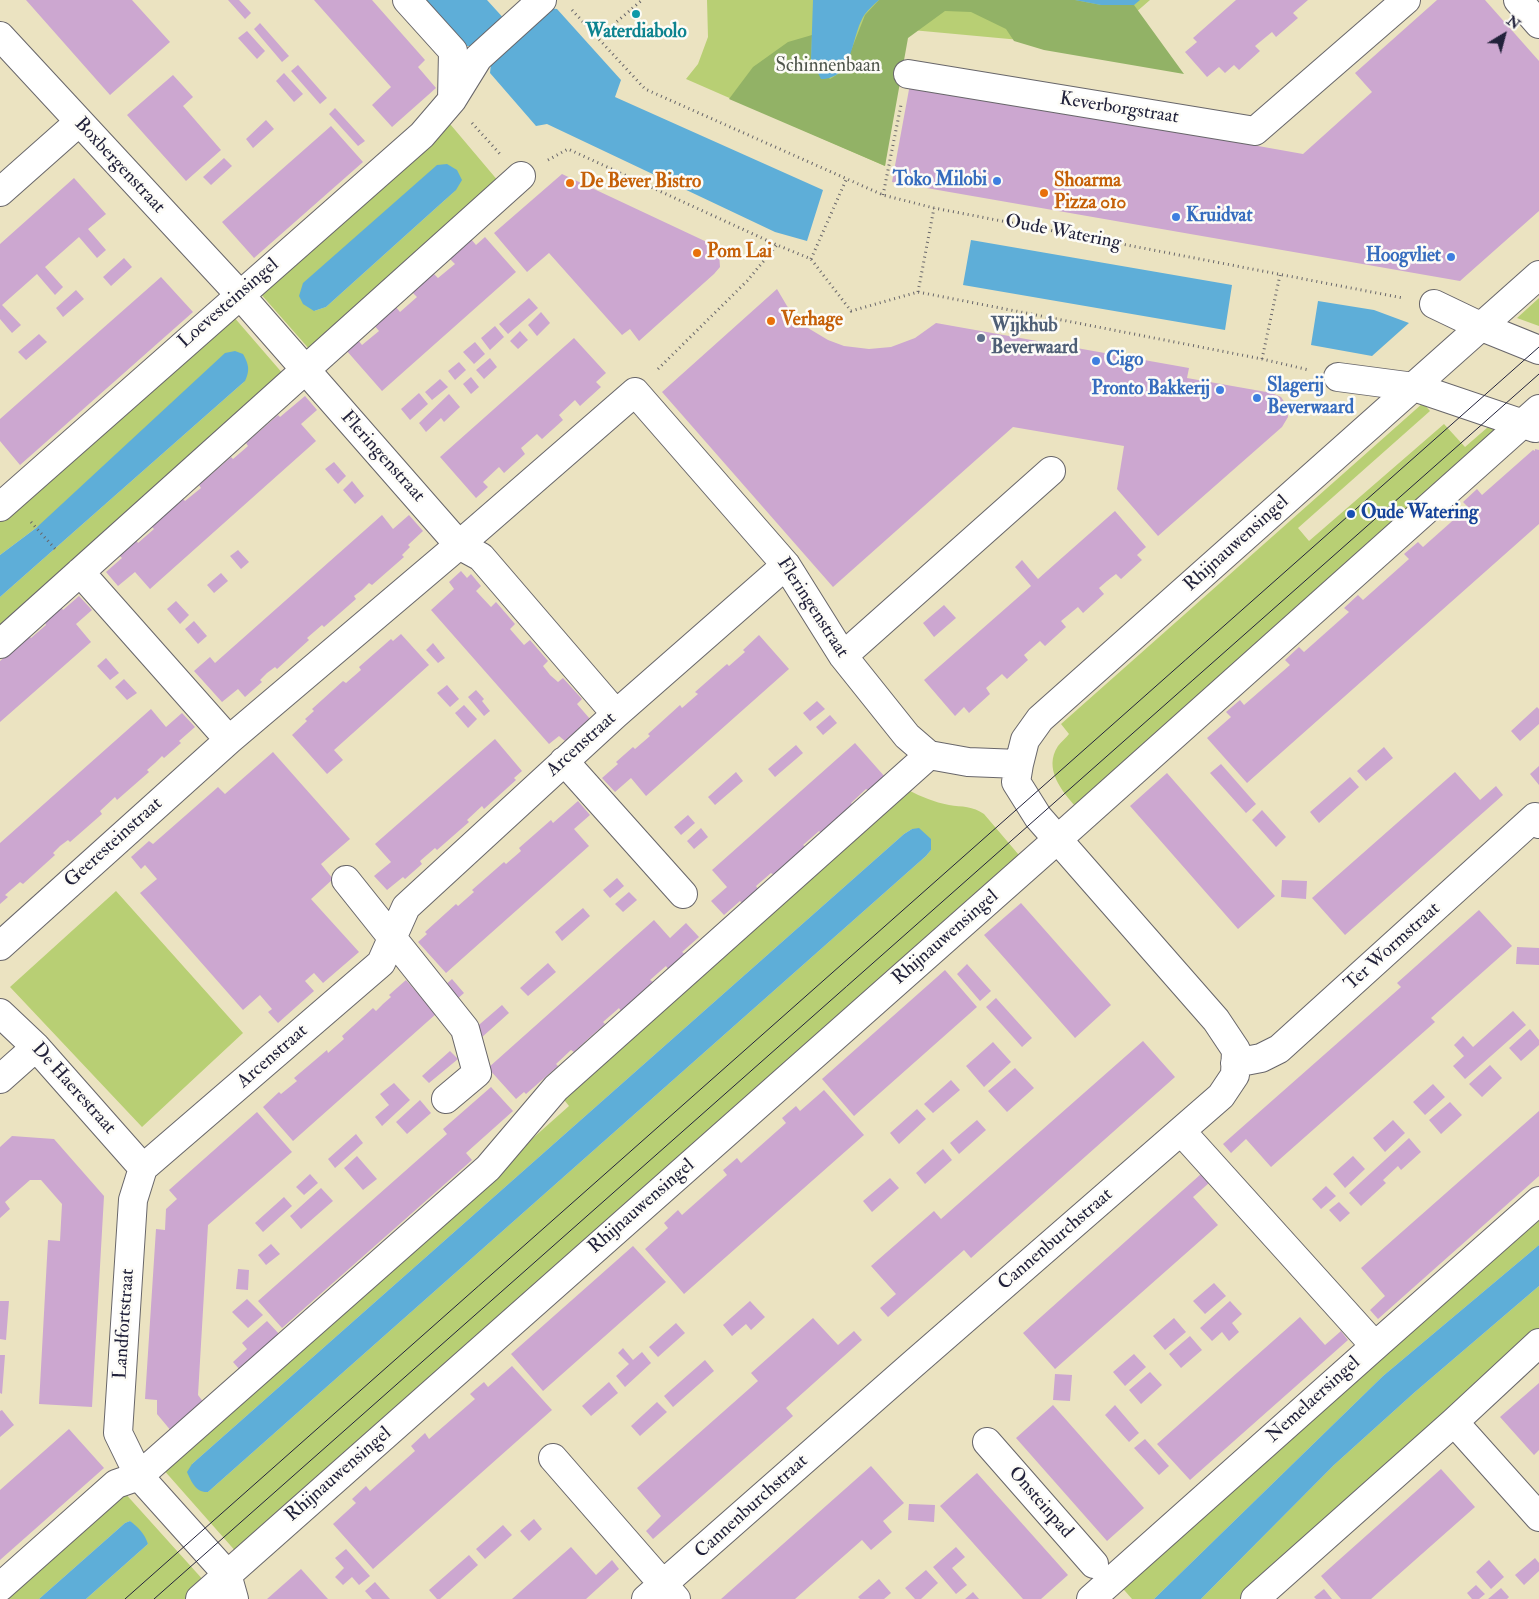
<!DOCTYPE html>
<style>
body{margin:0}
#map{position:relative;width:1539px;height:1599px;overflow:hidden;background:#ebe3c1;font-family:"IM FELL Double Pica",serif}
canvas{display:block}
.north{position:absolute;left:1479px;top:10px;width:50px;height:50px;-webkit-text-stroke:4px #fdfcf7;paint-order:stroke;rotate:37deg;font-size:14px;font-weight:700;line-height:20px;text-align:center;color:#22223b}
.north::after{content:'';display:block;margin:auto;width:18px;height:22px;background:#22223b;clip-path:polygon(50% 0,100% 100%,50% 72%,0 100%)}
</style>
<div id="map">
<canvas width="1539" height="1599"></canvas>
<div class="north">N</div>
</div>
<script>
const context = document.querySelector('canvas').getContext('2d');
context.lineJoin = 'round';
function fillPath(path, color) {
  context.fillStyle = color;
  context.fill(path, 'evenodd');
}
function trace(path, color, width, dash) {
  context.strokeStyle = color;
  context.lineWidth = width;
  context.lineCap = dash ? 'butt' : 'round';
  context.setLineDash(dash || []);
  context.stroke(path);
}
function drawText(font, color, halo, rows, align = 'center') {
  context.font = font + ' "IM FELL Double Pica",serif';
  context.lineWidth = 5;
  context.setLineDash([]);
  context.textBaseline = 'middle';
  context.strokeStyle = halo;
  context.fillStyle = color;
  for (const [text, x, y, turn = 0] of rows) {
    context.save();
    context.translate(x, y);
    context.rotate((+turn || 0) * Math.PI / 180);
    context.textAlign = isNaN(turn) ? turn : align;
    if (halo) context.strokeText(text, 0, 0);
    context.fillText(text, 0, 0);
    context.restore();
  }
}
fillPath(new Path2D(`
 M707 0H1150L1096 47 901 29 885 166 686 79 698 64 708 37Z
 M450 124 499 182 310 350 260 293ZM456 190 326 307 314 311Z
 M1539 298V326L1517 318Z
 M233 316 284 375 0 627V597L245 381 36 528 0 555V522Z
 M1423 403 1430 411 1298 528 1309 541 1444 424 1465 447 1488 427 1501 432 1076 807C1062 791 1043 769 1058 746 1061 742 1066 738 1069 734L1061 724Z
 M908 790C922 797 934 802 949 805 962 807 973 806 984 814L1024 861 238 1554 162 1468 569 1106 561 1096ZM912 829 931 850 926 856 208 1492 192 1464 904 834Z
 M116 891 243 1033 142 1127 10 987Z
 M1539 1212V1245L1383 1376 1154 1599H1132L1118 1583Z
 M1539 1286V1331L1243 1599H1201L1334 1465 1415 1392Z
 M123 1491 205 1582 185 1599H86L148 1544 130 1521 125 1523 39 1599H0Z`), '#b8cf74');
fillPath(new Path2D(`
 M879 0H1075L1101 5H1134L1184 74 1044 50 1014 41 1006 29 971 12 945 11 908 38 885 166 729 99 753 67 788 42 812 35 811 59 830 79 843 71 865 15Z`), '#92b266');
fillPath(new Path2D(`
 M426 0H487L517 33 547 8 557 9 621 80 615 97 823 190 807 241 775 232 547 124 536 126 490 73 492 55 484 46H467Z
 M813 0H879C874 4 869 9 865 14 850 36 855 79 821 79L811 59Z
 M1075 0H1140L1134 5H1101Z
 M447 164 457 170 462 180 456 190 326 307 314 311 303 304 299 296 303 283 437 165Z
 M971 240 1232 285 1225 330 963 285Z
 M1318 301 1374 310 1409 323 1372 356 1311 345Z
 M235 351 243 354C249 365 250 370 245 381L0 597V555L36 528 225 353Z
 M919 828 931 839V850L926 856 208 1492C196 1493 191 1481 187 1472L192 1464 904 834 912 829Z
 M1539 1245V1286L1415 1392 1334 1465 1201 1599H1154L1383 1376Z
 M130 1521C138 1527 145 1534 148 1544L86 1599H39L125 1523Z`), '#5eaed8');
fillPath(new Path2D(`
 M26 0H132L170 42 110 95Z
 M228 0H239L251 13 245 19Z
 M314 0H372L425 60 418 67 436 88 392 127 372 105 391 87Z
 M1236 0H1308L1293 13 1298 18 1276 37 1272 32 1255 46 1260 51 1239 70 1234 65 1225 73 1219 67 1207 77 1185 52 1197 42 1193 38Z
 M1437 0H1485L1539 61V211L1460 281 892 182 910 84 1303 154 1372 92 1355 73Z
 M260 23 289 56 282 62 254 29Z
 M247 31 265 51 257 59 238 38Z
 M298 65 327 98 320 104 291 71Z
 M284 73 303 94 294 102 276 81Z
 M173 75 193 97 183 106 221 150 186 181 127 115Z
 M335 108 365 141 358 146 329 114Z
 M266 120 274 129 253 148 246 139Z
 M331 126 363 162 254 258 222 222Z
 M224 158 232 166 211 185 203 177Z
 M562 174 709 243 719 253 720 267 714 274 639 341 630 329 622 335 549 253 527 272 494 233Z
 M74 178 106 214 88 229 106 250 97 258 79 237 45 267 63 287 55 295 37 274 19 290 2 305 21 325 12 333 0 319V244Z
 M485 237 516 272 382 391 346 350 358 340 362 345 379 331 374 325 395 306 400 312 417 297 412 292 433 273 438 278 455 264 450 259 471 239 476 245Z
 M124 258 132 267 111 286 103 277Z
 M161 277 193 312 20 465 0 441V419Z
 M777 289 787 306 803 325 828 340 844 346 869 349 891 347 915 338 936 323 1189 368 1187 378 1272 393 1281 397 1287 406 1288 417 1282 427 1158 536 1117 489 1124 446 1013 427 833 587 662 392Z
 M76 290 84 299 63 317 56 308Z
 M529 298 538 308 508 334 499 324Z
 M541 312 550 323 537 336 528 325Z
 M495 326 504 337 490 350 481 338Z
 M520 331 528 340 518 349 510 341Z
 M39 334 47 342 26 360 18 352Z
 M574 338 606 373 596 382 601 387 580 406 575 400 559 415 563 420 542 439 537 434 521 448 525 454 504 473 499 467 483 482 488 487 476 498 440 457Z
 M475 342 485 354 474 364 463 352Z
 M490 358 497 367 484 379 476 370Z
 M459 362 466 370 455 380 448 371Z
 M471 377 479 387 471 394 463 384Z
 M440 379 448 387 432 400 425 392Z
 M419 393 428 404 410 420 401 409Z
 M449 394 460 407 444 422 441 418 426 432 419 423Z
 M305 396 317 410 301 424 316 441 150 589 135 572 118 586 106 572 122 558 119 555 136 540 138 543 154 529 152 527 168 512 183 499 185 501 201 488 199 485 231 457 233 459 248 446 246 443 278 415 280 417Z
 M1535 449 1539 450V524L1247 783 1207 738 1231 717 1226 712 1240 700 1244 705 1290 665 1285 660 1299 647 1304 652 1349 612 1344 608 1358 595 1363 600 1409 559 1404 554 1418 542 1423 547 1468 507 1463 502 1477 489 1482 495 1533 450 1535 451Z
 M334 462 346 476 338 484 325 469Z
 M352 481 364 496 355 504 343 490Z
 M1115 511 1146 547 1137 555 1142 560 1121 579 1116 574 1107 581 1099 588 1104 594 1083 613 1078 607 1061 621 1066 627 1045 646 1040 641 1024 655 1028 660 1007 679 1002 674 986 688 990 694 969 713 964 707 955 716 924 680 1031 586 1015 567 1022 560 1038 579Z
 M382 515 393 529 409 515 423 531 408 545 410 547 402 555 404 557 372 585 369 583 362 590 354 596 356 599 324 627 322 625 307 638 309 640 277 669 275 667 267 673 260 680 262 682 245 697 238 689 222 702 194 671 210 657 215 663Z
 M238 550 249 562 241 569 230 556Z
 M461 571 467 578 471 574 481 586 476 591 491 607 496 602 515 624 510 629 524 645 530 640 548 661 543 666 550 675 558 682 563 678 582 699 577 704 590 719 565 741 559 736 549 744 431 610 454 589 449 582Z
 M221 573 228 581 214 593 207 585Z
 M79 596 92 610 76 624 91 642 0 722V661L29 636 31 638 46 625 45 622 61 607 63 610Z
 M176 601 189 615 180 624 167 609Z
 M944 605 956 618 934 637 923 623Z
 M194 621 207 636 198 644 185 629Z
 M401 634 429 665 334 750 343 760 327 774 292 735 307 721 305 719 314 711 312 709 343 681 346 683 361 670 359 667 391 639 393 641Z
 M759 635 789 669 646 796 631 778 615 792 602 778 618 764 616 762 633 747 635 749 650 736 648 734 680 705 682 708 698 694 695 692 727 664 729 666 745 652 743 650Z
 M433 643 445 658 438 663 426 650Z
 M106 658 119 673 110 680 97 666Z
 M124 679 137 693 127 700 115 687Z
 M447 685 459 699 450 707 437 693Z
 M476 690 484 699 482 701 490 711 484 716 468 697Z
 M817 701 825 709 810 721 803 713Z
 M464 705 477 719 468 728 455 713Z
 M1537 707 1539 709V724L1520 741 1511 731Z
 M151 709 166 727 182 713 195 727 179 741 181 743 164 758 162 756 155 763 147 770 149 772 117 800 115 797 100 811 102 814 70 842 68 840 60 846 53 853 55 855 23 884 20 882 5 895 8 897 0 904V843Z
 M830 715 837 723 823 735 816 727Z
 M495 739 522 771 514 778 516 780 484 809 482 806 467 820 469 822 437 850 435 848 420 861 422 864 405 879 403 877 387 890 374 876 391 862 375 844Z
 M855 743 885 777 869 791 866 789 851 803 853 805 821 833 819 831 803 845 806 847 774 875 771 873 756 886 758 889 742 903 740 901 724 915 711 901 727 887 712 870Z
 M796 745 803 753 775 777 768 769Z
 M1384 747 1393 758 1366 781 1357 771Z
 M273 752 350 839 321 864 333 879 311 899 359 952 323 983 314 973 305 981 314 991 278 1023 268 1012 272 1009 260 995 243 1010 140 893 157 879 145 865 141 869 131 857 149 841 153 844 218 787 225 794Z
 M1221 764 1256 804 1246 813 1210 773Z
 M1539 766V785L1530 774Z
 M736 772 743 781 715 805 708 797Z
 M1455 772 1480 800 1496 786 1503 795 1345 935 1312 898Z
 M1167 773 1275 896 1238 929 1130 806Z
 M1350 777 1359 787 1319 823 1310 812Z
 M578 801 590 815 574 829 589 846 446 973 418 942 427 934 425 932 456 904 458 906 474 892 472 890 504 862 506 864 521 851 519 848 551 820 553 823Z
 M1262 810 1286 837 1276 847 1252 820Z
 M688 815 695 823 681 835 674 827Z
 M701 828 708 837 694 849 687 841Z
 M617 878 624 886 610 898 603 890Z
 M1282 880 1307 881 1306 899 1281 897Z
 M629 892 637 900 623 912 615 904Z
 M1021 903 1111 1005 1075 1038 984 935Z
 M583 908 590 916 562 941 555 932Z
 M1479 910 1512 946 1431 1018 1435 1022 1271 1167 1246 1139 1231 1153 1223 1144 1401 987 1397 983Z
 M654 920 670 938 686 923 699 937 682 952 685 954 668 969 666 966 650 980 653 982 637 996 621 1011 619 1008 603 1022 605 1024 589 1038 574 1052 571 1050 556 1064 558 1066 526 1094 524 1092 516 1099 488 1068Z
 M1517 947 1539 948V965L1516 964Z
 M548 963 556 972 528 996 520 988Z
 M967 964 991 991 980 1001 957 974Z
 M945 970 977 1007 854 1116 822 1079Z
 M452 979 464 993 455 1001 443 987Z
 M406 980 436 1014 293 1141 263 1107 279 1092 281 1094 297 1081 294 1078 327 1050 328 1053 344 1039 342 1036 373 1008 376 1011 383 1004 391 997 389 995Z
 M996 998 1032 1038 1022 1047 986 1007Z
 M502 1005 509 1013 481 1038 473 1030Z
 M1513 1011 1526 1025 1465 1079 1453 1066 1464 1056 1454 1045 1463 1036 1473 1047Z
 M1530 1029 1539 1040V1045L1521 1061 1509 1048Z
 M1143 1041 1175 1077 971 1258 964 1250 888 1317 880 1308 896 1294 871 1266 934 1211 941 1219Z
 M993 1042 1011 1062 984 1087 966 1066Z
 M450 1051 458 1059 429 1083 422 1076Z
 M1490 1065 1502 1078 1482 1097 1469 1084Z
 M1015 1068 1034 1088 1007 1112 988 1091Z
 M951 1080 960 1090 933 1113 924 1104Z
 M394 1083 410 1100 382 1126 375 1117 389 1105 380 1094Z
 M1433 1084 1445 1097 1425 1115 1413 1102Z
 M491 1087 513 1111 466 1153 472 1160 282 1328 258 1301 447 1134 443 1129Z
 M824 1090 864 1135 684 1294 645 1249 668 1228 664 1223 678 1210 682 1215 727 1175 723 1170 737 1158 741 1163 786 1123 782 1118 796 1106 800 1111Z
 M420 1100 431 1113 407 1134 396 1122Z
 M1450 1102 1462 1115 1441 1134 1429 1120Z
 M917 1109 926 1119 899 1144 890 1133Z
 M1539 1111V1176L1378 1319 1370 1310 1385 1296 1361 1268Z
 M257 1112 292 1152 208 1225 198 1395 204 1403 172 1432 157 1414V1400L145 1399 156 1229 165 1230 166 1209 177 1199 169 1190Z
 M977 1120 986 1130 959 1154 950 1143Z
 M1393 1120 1405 1133 1385 1152 1373 1138Z
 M356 1134 363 1143 335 1168 328 1159Z
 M12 1136 54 1139 104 1196 92 1407 39 1404 48 1240 60 1241 62 1204 41 1180H30L5 1202 10 1209 0 1218V1147Z
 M1409 1138 1421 1152 1401 1170 1398 1166 1383 1180 1386 1183 1361 1206 1349 1193Z
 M943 1149 952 1160 925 1184 916 1173Z
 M357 1156 377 1179 363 1190 344 1168Z
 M1353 1156 1365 1169 1345 1188 1333 1174Z
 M310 1174 318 1183 304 1195 296 1187Z
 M1201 1174 1209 1183 1193 1197 1218 1225 1055 1369 1023 1333Z
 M890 1178 899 1188 872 1212 863 1201Z
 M1326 1186 1336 1196 1321 1209 1312 1199Z
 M321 1188 333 1201 301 1229 290 1216Z
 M284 1197 292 1206 263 1232 255 1223Z
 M1339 1202 1350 1213 1340 1222 1329 1210Z
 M271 1244 280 1254 266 1265 258 1255Z
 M633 1246 666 1282 543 1391 511 1354Z
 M238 1269 249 1270 248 1290 236 1289Z
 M1214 1283 1226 1296 1205 1314 1193 1301Z
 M247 1299 263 1315 248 1328 232 1312Z
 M0 1301H9L6 1340 0 1339Z
 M750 1301 765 1317 751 1330 746 1324 732 1336 723 1325Z
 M1230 1301 1242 1314 1232 1323 1239 1332 1229 1341 1222 1332 1212 1341 1200 1328Z
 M1300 1317 1325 1345 1341 1331 1348 1340 1190 1480 1157 1444Z
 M813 1318 838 1345 854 1331 862 1340 786 1408 793 1416 653 1539 646 1531 661 1516 637 1488 758 1381 751 1373Z
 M1174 1318 1186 1332 1165 1350 1153 1336Z
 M267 1321 280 1335 240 1370 233 1362 247 1349 242 1343Z
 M676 1323 685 1333 658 1357 649 1347Z
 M1190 1336 1202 1350 1181 1368 1169 1354Z
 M623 1348 633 1360 642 1352 651 1363 625 1387 616 1376 629 1364 618 1353Z
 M1134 1354 1146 1367 1125 1386 1113 1372Z
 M0 1355H5L2 1394 0 1393Z
 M705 1360 714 1371 673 1407 664 1396Z
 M512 1366 552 1410 373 1569 333 1524 356 1503 352 1499 366 1486 370 1491 415 1451 411 1446 425 1433 429 1439 475 1399 470 1394 484 1382 488 1387Z
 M1150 1372 1162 1385 1141 1404 1129 1390Z
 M1055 1374 1072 1375 1070 1401 1053 1400Z
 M609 1382 618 1393 591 1416 582 1406Z
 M1539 1383V1450L1534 1455 1500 1417Z
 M657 1402 667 1412 640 1436 631 1426Z
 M1053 1405 1144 1508 1107 1541 1016 1438Z
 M1115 1405 1139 1433 1129 1442 1105 1415Z
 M2 1410 14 1425 0 1437V1411Z
 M69 1429 104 1468 0 1560V1490Z
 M1145 1439 1169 1466 1159 1475 1134 1448Z
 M871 1466 904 1503 883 1521 892 1532 871 1550 862 1540 795 1599H721Z
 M1441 1469 1475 1507 1371 1599H1341L1321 1576Z
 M977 1473 1068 1575 1041 1599H1023L940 1506Z
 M909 1504 935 1505 934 1522 908 1520Z
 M534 1519 542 1529 529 1541 520 1531Z
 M503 1525 512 1535 485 1559 476 1549Z
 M571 1547 596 1575 612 1560 619 1569 586 1599H512Z
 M956 1547 965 1557 952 1568 967 1585 956 1594 933 1567Z
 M346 1549 370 1576 359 1585 352 1577 343 1585 335 1577 344 1568 335 1558Z
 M469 1555 478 1565 440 1599H437L429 1590Z
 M1535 1558 1539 1563V1571L1524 1585 1515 1575Z
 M1489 1560 1504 1577 1491 1589 1476 1572Z
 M301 1569 328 1599H267Z
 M926 1570 938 1583 921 1599H915L905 1588Z
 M879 1579 891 1593 884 1599H860L858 1597Z
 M375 1582 390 1599H372L365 1591Z
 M1476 1585 1485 1594 1479 1599H1472L1467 1593Z
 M1501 1588 1509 1597 1507 1599H1488Z
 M1324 1589 1332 1599H1316L1314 1597Z
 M973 1592 979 1599H965Z`), '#cca7d0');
const minor = new Path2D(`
 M407 0 453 51 452 100 478 58 542 0
 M1518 0 1539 24
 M0 36 240 295 459 545 481 557 616 714
 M908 74 1255 131 1406 0
 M0 192 79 122
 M1434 304 1482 327 1539 350
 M1338 377 1414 387 1535 428
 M0 507 422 135 452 100
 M80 572 229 740
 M0 644 521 176
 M843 656 1051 471
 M564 761 683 894
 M346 880 465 1029 477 1073 446 1099
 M0 946 229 740 459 545 635 392 786 565 843 656 907 736 929 755 968 762 1019 764
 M0 1013 36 1047 143 1168
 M1235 1063 1261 1058 1279 1049 1535 817 1539 824
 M0 1079 36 1047
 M1181 1131 1375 1346
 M143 1168 381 963 406 907 616 714 786 565
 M143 1168 133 1200 118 1433 139 1476 227 1574 234 1599
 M1454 1422 1539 1517
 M987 1442 1094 1564
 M553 1458 676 1599
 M0 1587 116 1484 139 1476 488 1168 556 1088 929 755
 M200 1599 1058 839 1539 409
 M646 1599 912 1365 1221 1096 1235 1075 1236 1050 1216 1020 1038 817 1016 782 1019 764 1025 740 1040 719 1539 275
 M1091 1599 1375 1346 1539 1201
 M1255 1599 1454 1422 1539 1343`);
trace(minor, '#68666a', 30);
trace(new Path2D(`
 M572 10 645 89 883 195 934 208 1403 298
 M598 38 642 0
 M472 123 500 154
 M548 160 568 149 777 245 811 259 851 311 918 292 1262 359 1309 370
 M883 195 901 105
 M811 259 846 180
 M918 292 934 208
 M1262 359 1280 275
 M658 369 747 281 777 245
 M31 522 57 551`), '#68666a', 3, [1, 4]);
trace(minor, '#fff', 28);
trace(new Path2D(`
 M125 1599 1539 347
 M154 1599 1539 374`), '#22223b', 1);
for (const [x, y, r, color] of [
 [636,14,5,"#0f9aa8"],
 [997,181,5,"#3f7fe0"],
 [570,183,5,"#e8710a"],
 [1044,193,5,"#e8710a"],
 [1176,217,5,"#3f7fe0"],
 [697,253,5,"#e8710a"],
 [1451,257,5,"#3f7fe0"],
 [771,321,5,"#e8710a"],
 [981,338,5,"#5c6f8a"],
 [1096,361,5,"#3f7fe0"],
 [1220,390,5,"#3f7fe0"],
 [1257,398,5,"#3f7fe0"],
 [1351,514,5,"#1a4fb4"]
]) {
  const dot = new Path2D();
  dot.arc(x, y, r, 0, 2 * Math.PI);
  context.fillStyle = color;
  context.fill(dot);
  trace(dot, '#fdfcf7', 2);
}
drawText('bold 19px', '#0d838f', '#fdfcf7', [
 ["Waterdiabolo",636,33]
]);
drawText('19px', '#4f564c', '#fdfcf7', [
 ["Schinnenbaan",828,67]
]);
drawText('19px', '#22223b', '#fdfcf7', [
 ["Keverborgstraat",1119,109,9],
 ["Boxbergenstraat",119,166,47],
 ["Oude Watering",1063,233,11],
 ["Loevesteinsingel",229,304,-41],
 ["Fleringenstraat",382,457,48],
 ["Rhijnauwensingel",1237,544,-42],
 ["Fleringenstraat",812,608,57],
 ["Arcenstraat",582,745,-42],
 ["Geeresteinstraat",114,843,-42],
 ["Rhijnauwensingel",946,938,-41],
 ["Ter Wormstraat",1393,947,-42],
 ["Arcenstraat",273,1057,-41],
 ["De Haerestraat",73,1089,48],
 ["Rhijnauwensingel",642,1207,-41],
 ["Cannenburchstraat",1056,1240,-41],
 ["Landfortstraat",125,1324,-86],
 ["Nemelaersingel",1314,1400,-42],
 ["Rhijnauwensingel",339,1475,-41],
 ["Onsteinpad",1040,1503,49],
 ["Cannenburchstraat",752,1507,-42]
]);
drawText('bold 19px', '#366cbe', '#fdfcf7', [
 ["Toko Milobi",987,181],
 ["Kruidvat",1186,217,"left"],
 ["Hoogvliet",1441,257],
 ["Cigo",1106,361,"left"],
 ["Slagerij",1267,387,"left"],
 ["Beverwaard",1267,409,"left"],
 ["Pronto Bakkerij",1210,390]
], 'right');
drawText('bold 19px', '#c56008', '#fdfcf7', [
 ["Shoarma",1054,182],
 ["Pizza 010",1054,204],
 ["De Bever Bistro",580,183],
 ["Pom Lai",707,253],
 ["Verhage",781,321]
], 'left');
drawText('bold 19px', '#4e5e75', '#fdfcf7', [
 ["Wijkhub",991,327],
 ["Beverwaard",991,349]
], 'left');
drawText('bold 19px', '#164399', '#fdfcf7', [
 ["Oude Watering",1361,514]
], 'left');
</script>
